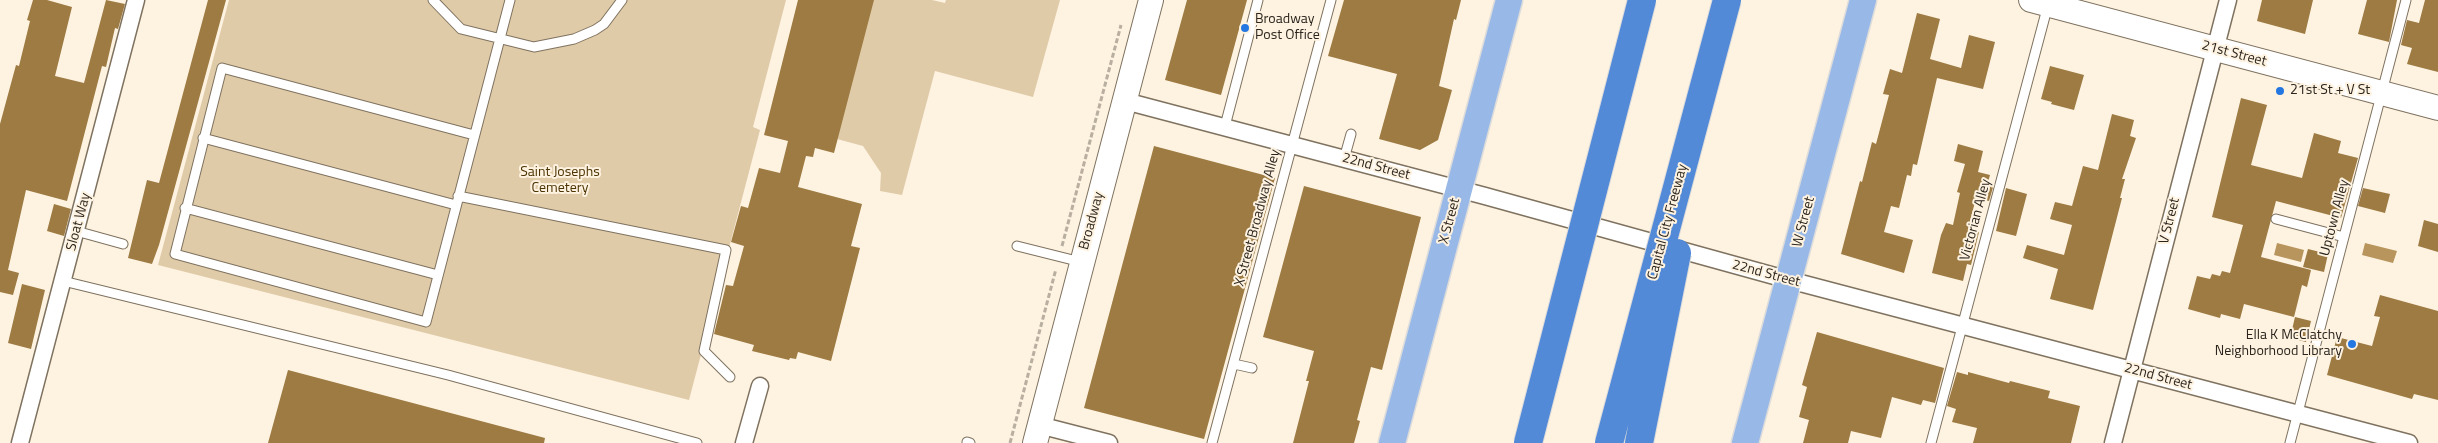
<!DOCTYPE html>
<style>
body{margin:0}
canvas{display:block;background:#fef2e1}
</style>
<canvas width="2438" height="443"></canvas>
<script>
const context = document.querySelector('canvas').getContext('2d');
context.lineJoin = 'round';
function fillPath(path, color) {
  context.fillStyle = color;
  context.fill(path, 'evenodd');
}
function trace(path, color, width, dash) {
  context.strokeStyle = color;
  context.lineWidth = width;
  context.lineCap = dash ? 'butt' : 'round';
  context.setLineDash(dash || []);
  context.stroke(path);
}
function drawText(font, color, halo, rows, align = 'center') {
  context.font = font + ' "Titillium Web",sans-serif';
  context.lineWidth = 4;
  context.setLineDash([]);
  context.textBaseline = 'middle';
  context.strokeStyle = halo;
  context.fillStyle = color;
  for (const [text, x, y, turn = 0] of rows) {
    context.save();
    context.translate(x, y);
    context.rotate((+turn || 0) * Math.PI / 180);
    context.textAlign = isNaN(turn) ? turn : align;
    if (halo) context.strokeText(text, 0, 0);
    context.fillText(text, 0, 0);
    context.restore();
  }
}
fillPath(new Path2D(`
 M229 0H786L753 127 760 130 689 400 158 265Z
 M873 0H932L945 3 946 0H1060L1033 97 935 71 902 195 880 191 881 173 863 146 837 139Z`), '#e0cba9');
fillPath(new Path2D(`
 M2277 243 2304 250 2301 262 2274 255Z
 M2365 243 2397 251 2393 263 2362 255Z`), '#b8955c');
fillPath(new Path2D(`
 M33 0H47L72 7 55 76 84 83 106 0 125 4 118 29 115 28 106 67 102 66 67 201 26 190 8 270 19 273 13 295 0 292V124L16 65 19 66 30 21 27 20Z
 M208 0H226L159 245 152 264 128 258 147 180 159 183Z
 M798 0H874L834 153 815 148 813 157 806 156 798 187 862 204 851 246 860 248 831 361 798 352 796 359 790 358 789 360 752 351 754 345 714 334 726 285 733 286 744 246 731 242 741 206 748 208 759 168 780 173 788 141 764 135Z
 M1187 0H1247L1221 95 1165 80Z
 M1344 0H1461L1456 20 1454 19 1439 86 1452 90 1438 140 1420 150 1379 139 1397 74 1328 56Z
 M2262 0H2313L2305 34 2257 21Z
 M2367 0H2397L2389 42 2358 34Z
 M2425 0H2438V72L2407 64 2412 48 2401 45 2407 20 2419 23Z
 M1917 13 1940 19 1930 59 1961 68 1969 35 1995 42 1983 89 1937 78 1917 165 1913 164 1911 176 1907 175 1899 208 1891 206 1884 232 1913 240 1904 273 1841 254 1860 181 1862 182 1872 142 1876 144 1889 95 1883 94 1890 69 1902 73Z
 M2050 66 2084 75 2074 110 2051 104 2052 102 2041 99Z
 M2241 98 2267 105 2251 165 2302 178 2314 133 2341 141 2338 153 2358 158 2341 218 2276 201 2261 257 2311 270 2307 287 2302 285 2294 317 2244 304 2240 319 2221 314 2220 318 2188 309 2197 276 2210 279 2212 274 2220 276 2222 271 2230 273 2243 225 2212 217Z
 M2112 114 2134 120 2130 136 2136 138 2122 179H2125L2120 198H2122L2093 310 2050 299 2058 269 2023 258 2027 245 2064 255 2072 225 2050 219 2055 202 2072 206 2083 166 2098 170Z
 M1958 144 1983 151 1978 172 1990 175 1988 182 1994 184 1989 201 1976 198 1968 229 1979 232 1971 265 1967 264 1963 281 1932 273 1941 235 1946 223 1953 225 1960 193 1957 192 1965 164 1954 161Z
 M1154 146 1275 178 1204 439 1084 408Z
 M1304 186 1421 217 1382 370 1371 367 1357 420 1360 421 1354 443H1293L1309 381H1306L1314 351 1263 337Z
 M2006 188 2027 194 2016 236 1996 231Z
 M2363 188 2390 194 2385 213 2358 206Z
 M54 204 71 209 64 236 47 231Z
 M2424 220 2438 224V252L2418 246Z
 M2308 249 2328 254 2324 272 2303 267Z
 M22 284 45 290 31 349 8 343Z
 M2380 295 2438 311V400L2414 394 2412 399 2327 375 2337 337 2372 346 2380 317 2374 316Z
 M2295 317 2311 321 2306 342 2290 338Z
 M1817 332 1944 368 1935 403 1923 400 1921 405 1892 397 1881 438 1851 431 1848 443H1803L1809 420 1799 417 1807 387 1802 385Z
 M288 370 545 438 544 443H268Z
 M1957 372 1968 375V372L2009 383 2010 381 2050 391 2048 398 2080 406 2071 443H1973L1977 428 1952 422 1956 409 1947 406Z`), '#9d7b42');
const service = new Path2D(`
 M433 0 461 29 534 47 574 39 595 30 604 24 622 0
 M1225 126 1258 0
 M474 135 222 68 175 254 426 322 510 0
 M203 138 456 205
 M1344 159 1351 134
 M458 196 726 250 704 351 730 377
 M185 208 438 275
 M2276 219 2344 237
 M76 231 123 244
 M1017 246 1081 262
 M63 281 448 375 697 443
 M1234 364 1252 368
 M967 442 970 443
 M1212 443 1331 0
 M1931 443 2048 5
 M2290 443 2406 0`);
const minor = new Path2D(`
 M1125 101 1485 196 1789 280 2409 443
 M1039 425 1109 443
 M20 443 136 0
 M744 443 760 386
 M2113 443 2228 0`);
const secondary = new Path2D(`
 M2031 0 2438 108
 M1035 443 1151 0`);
const primary = new Path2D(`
 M1392 443 1509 0
 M1745 443 1863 0`);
trace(service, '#7f725f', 11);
trace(minor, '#7f725f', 19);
trace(secondary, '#7f725f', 26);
trace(primary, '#dddcdb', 29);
trace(new Path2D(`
 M1062 246 1121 25
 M1010 443 1056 269`), '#b9afa1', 3, [5, 2.5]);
trace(service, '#fff', 9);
trace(minor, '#fff', 16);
trace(secondary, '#fff', 24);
trace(primary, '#98b9e7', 26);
const motorwayBridge = new Path2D(`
 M1528 443 1642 0
 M1609 443 1727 0
 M1639 443 1677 253`);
trace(motorwayBridge, '#dddcdb', 30, []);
trace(motorwayBridge, '#538ad7', 28);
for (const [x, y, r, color] of [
 [1245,28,5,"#2477e1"],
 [2280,91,5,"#2477e1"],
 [2352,344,5,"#2477e1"]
]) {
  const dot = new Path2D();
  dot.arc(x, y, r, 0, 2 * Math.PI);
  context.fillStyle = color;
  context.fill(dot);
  trace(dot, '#fef2e1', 2);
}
drawText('14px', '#2b251d', '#fef2e1', [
 ["Broadway",1255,20],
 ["Post Office",1255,36],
 ["21st St + V St",2290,91],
 ["Ella K McClatchy",2342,336,"right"],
 ["Neighborhood Library",2342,352,"right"]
], 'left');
drawText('14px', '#2b251d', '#fef2e1', [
 ["21st Street",2234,54,15],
 ["22nd Street",1376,167,15],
 ["X Street Broadway Alley",1258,218,-75],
 ["Uptown Alley",2335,218,-75],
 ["Victorian Alley",1976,220,-75],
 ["Broadway",1092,221,-75],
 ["X Street",1450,221,-75],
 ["V Street",2170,221,-76],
 ["Sloat Way",79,222,-75],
 ["Capital City Freeway",1668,222,-75],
 ["W Street",1804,222,-75],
 ["22nd Street",1766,274,15],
 ["22nd Street",2158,377,15]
]);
drawText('14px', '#4b3302', '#fef2e1', [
 ["Saint Josephs",560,173],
 ["Cemetery",560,189]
]);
</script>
